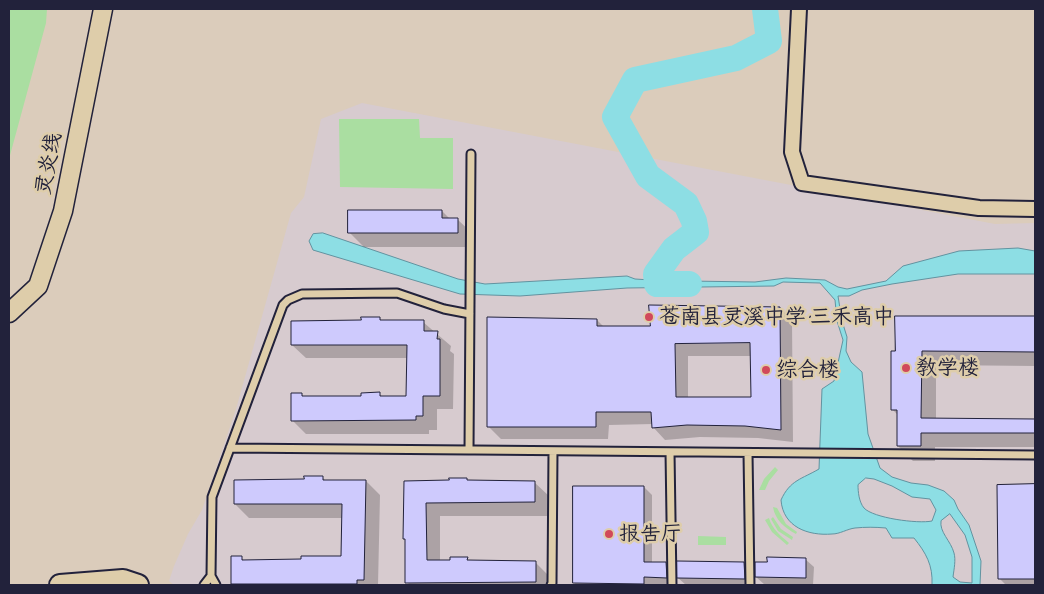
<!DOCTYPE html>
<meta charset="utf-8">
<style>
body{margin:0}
#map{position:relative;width:1044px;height:594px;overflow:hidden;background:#dbccbb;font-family:Caveat,sans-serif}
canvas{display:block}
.frame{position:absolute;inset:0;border:10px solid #22223b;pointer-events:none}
</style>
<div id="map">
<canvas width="1044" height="594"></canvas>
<div class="frame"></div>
</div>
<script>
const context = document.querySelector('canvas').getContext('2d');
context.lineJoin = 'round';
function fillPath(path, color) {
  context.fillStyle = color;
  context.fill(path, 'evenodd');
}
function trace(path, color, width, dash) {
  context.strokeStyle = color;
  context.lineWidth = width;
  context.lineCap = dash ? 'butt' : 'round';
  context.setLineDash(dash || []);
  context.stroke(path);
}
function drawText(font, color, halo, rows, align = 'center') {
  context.font = font + ' Caveat,"LXGW WenKai TC",sans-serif';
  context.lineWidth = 5;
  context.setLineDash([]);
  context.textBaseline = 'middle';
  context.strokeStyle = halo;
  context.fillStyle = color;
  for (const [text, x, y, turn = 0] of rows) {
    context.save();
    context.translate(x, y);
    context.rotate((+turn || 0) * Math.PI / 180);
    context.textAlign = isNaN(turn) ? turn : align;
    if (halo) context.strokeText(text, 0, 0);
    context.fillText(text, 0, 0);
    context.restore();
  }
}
fillPath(new Path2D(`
 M362 103 995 224 1035 223V585H174L169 581 174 566 188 534 202 510 236 409 291 213 304 197 321 119Z`), '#d7cbcf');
fillPath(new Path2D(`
 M9 9H47L46 23 9 159Z
 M339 119H419L420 138H453V189L340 187Z
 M775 467 778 470 769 481 765 490H759L764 479Z
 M773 507 777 508 786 524 797 532 796 534C785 528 775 520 773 507Z
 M773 517 781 529 793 537 792 540 778 531 771 519Z
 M769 518C772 529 781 536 789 543L787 545 772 532 765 520Z
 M698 536 726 537V545H698Z`), '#aadea1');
const water = new Path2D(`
 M323 233 458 279 485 284 627 276 635 279 651 280H676L688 281 755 282 786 278 825 280 838 287 847 289 886 281 903 266 959 251 1018 248 1035 251V274H958L892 284 862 290 849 296H838L842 321 847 337 846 351 851 362 862 372 868 434 880 468 892 477 911 483 928 485 944 491 954 500 958 509 969 525 981 561 980 585H932C933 565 926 553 914 538H892L886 528C875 527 865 527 855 528 847 529 840 534 832 534 808 536 783 527 781 500 790 480 802 479 819 469L822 389 834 381 843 340 837 321 835 300 820 283 783 282 774 286 627 288 520 296 460 294 313 250 309 241 313 234ZM866 478 874 479 892 486 912 497 930 499 936 510 932 521C918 524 873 518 864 508 859 502 858 492 858 485ZM950 514 965 535 972 557V583L960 582 953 577C954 569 956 560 954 553 951 541 939 532 941 521Z`);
fillPath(water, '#8ddee4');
trace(water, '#6293a0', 1);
fillPath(new Path2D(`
 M442 211 450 219H457L473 234V247H364L349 232Z
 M780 308 792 320 793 442 758 438 700 437 665 440 653 427V424L609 425 608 439H501L488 426 597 320 604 327H651ZM688 356H752V398H688Z
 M896 317 1035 318V366L936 365V420L1035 421V447H935V461H913L898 446V415L892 409Z
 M379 318 383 322H423L451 346 450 351 454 354 453 409H437V430H429V434H306L292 420 301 394 305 398 362 397 379 394 383 397H407L408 358H306L292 345 362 321Z
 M322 477 326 481H366L380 495 378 585H234L232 584 241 558 245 561H303L342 557 343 518H249L235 504 305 480Z
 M466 479 469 482H534L549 496V516H440V561L467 559 470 562H535L549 576V585H410L407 582 406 540 404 539 406 482 451 481Z
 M998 486H1035V585H1006L999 578Z
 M644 487 652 495V563H666L674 571V585H577L574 583Z
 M805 559 814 567 813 585H765L756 577Z
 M744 563 752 571V585H686L678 578Z`), '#0003');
trace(new Path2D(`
 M689 284H657L656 274 674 249 696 232 694 221 686 204 648 176 615 117 635 80 736 58 769 41 765 9`), '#8ddee4', 26);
const building = new Path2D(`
 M348 210H442V218H458V233H348Z
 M649 305 780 307 781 430 745 426 687 425 652 428 651 412H596V427H487V317L597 319V326H650ZM750 343 751 397H676L675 344Z
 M895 316H1035V352L922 351 921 418 1035 419V433H921V446H897V410H891V351H895Z
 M361 317H380V320H424V331H438L437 339H440V396H423V416H416V420L291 421V393H302V396H361V393L380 392V396H406L407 345H291V321L361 320Z
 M304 476H323V480H366L364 580H357V584H231V556H242V560L301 559V556H341L342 504H234V480L304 479Z
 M449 478H467V480L535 481V502L426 503 427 560H450V557H468L467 560 536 561V582L405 583V539H403L404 481 449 480Z
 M1035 484V579H998L997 485Z
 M573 486H644V562H666L667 578 644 577V584L573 583Z
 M767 557 806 558V578L755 577V562H767Z
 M677 561 744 562 745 579 677 578Z`);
fillPath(building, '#cecafd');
trace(building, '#22223b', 1);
const service = new Path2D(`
 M471 154 469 450C658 452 847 455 1035 455
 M230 448 469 450
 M670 452 672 585
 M748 453 750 585
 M211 576 216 585
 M204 585 211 576 212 497 283 305 288 300 302 294 397 293 444 309 470 314
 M551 585 552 583 553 451`);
const minor = new Path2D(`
 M799 9 792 152 802 183 979 208 1035 209`);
const tertiary = new Path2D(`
 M9 313 38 286 63 211 103 9`);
const secondary = new Path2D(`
 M60 585 123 580 138 585`);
trace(service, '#22223b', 11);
trace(minor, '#22223b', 18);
trace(tertiary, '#22223b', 21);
trace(secondary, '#22223b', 24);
trace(service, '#decdaa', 7);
trace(minor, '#decdaa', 14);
trace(tertiary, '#decdaa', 18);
trace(secondary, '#decdaa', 20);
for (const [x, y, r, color] of [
 [649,317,5,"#d1495b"],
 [906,368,5,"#d1495b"],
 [766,370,5,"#d1495b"],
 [609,534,5,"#d1495b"]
]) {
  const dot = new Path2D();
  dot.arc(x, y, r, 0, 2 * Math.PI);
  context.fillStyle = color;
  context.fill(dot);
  trace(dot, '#decdaa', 2);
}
drawText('21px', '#22223b', '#decdaa', [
 ["灵炎线",49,164,-79]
]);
drawText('21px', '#22223b', '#decdaa', [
 ["苍南县灵溪中学·三禾高中",659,317],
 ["教学楼",916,368],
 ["综合楼",776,370],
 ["报告厅",619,534]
], 'left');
</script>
